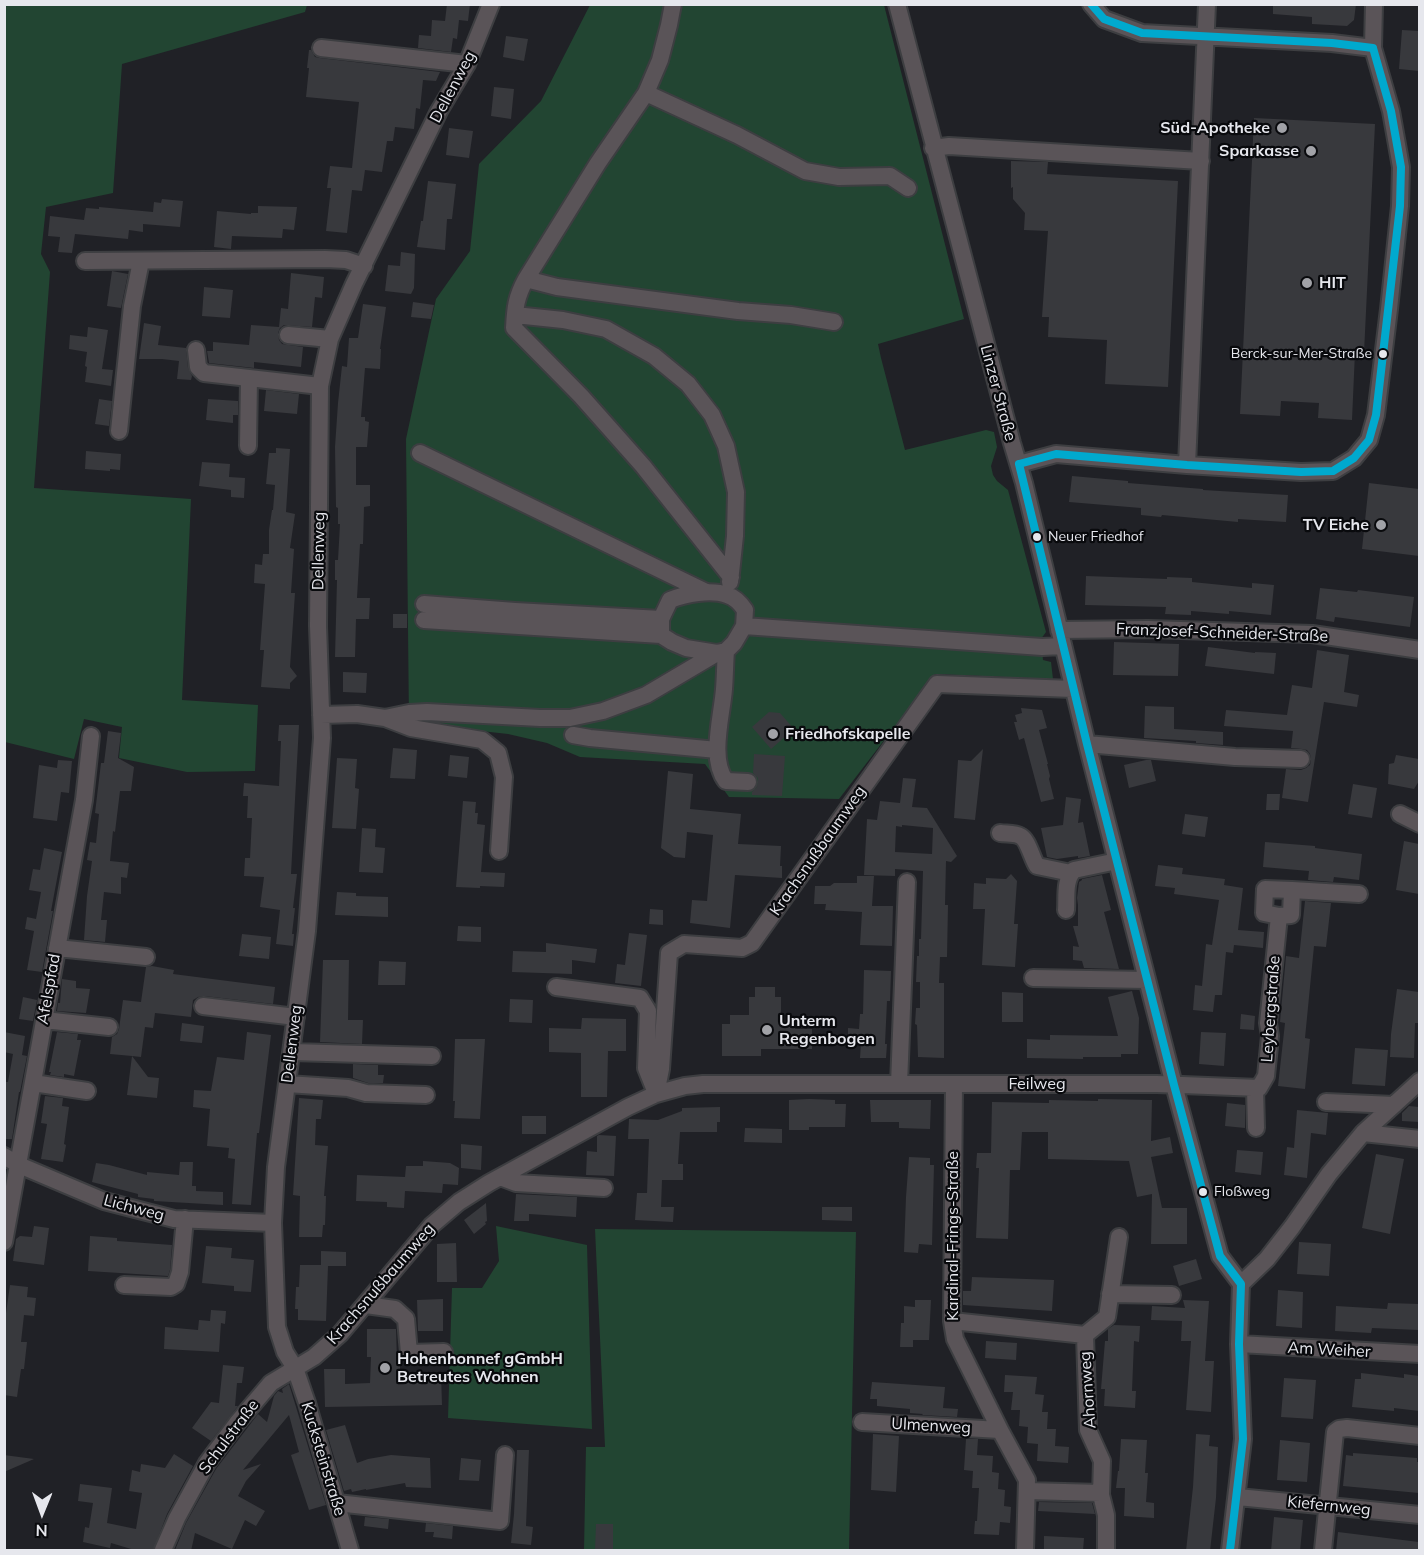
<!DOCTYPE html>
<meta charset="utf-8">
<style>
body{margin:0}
#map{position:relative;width:1424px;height:1555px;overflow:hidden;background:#202126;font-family:Mulish,sans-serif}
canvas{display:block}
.frame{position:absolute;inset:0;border:6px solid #e6e7ed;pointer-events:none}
.north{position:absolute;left:12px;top:1483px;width:60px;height:60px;-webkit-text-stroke:4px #090a0d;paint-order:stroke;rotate:181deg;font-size:16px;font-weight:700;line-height:24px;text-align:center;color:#e6e7ed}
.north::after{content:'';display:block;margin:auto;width:21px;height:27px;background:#e6e7ed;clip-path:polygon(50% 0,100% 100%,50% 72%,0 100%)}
</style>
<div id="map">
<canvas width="1424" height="1555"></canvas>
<div class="frame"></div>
<div class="north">N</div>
</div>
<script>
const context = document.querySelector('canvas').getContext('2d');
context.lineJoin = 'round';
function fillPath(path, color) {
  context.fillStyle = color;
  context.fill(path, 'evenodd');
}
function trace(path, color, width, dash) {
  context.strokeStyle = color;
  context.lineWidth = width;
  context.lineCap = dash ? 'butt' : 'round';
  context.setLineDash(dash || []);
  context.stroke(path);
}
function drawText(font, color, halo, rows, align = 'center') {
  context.font = font + ' Mulish,sans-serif';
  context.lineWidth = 4.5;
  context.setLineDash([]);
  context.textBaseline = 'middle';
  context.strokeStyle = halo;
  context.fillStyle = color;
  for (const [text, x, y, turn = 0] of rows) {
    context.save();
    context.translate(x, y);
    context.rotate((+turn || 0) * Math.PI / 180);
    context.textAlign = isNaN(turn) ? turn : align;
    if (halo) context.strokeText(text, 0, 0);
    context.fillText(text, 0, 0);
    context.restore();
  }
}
fillPath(new Path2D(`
 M5 4 307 5 305 12 122 64 113 193 46 207 41 254 50 272 34 488 191 499 182 700 258 705 255 771 187 772 119 758 122 727 84 719 74 759 5 742Z
 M590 5H884L964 319 878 344 881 358 905 450 986 430 994 432 997 447 991 466 993 475 997 481 1008 490 1046 632 1041 639 1043 660 1051 662 1053 679 935 674 839 799 729 797 705 764 580 757 547 743 508 734 409 723 406 439 436 299 470 251 479 164 541 101Z
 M496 1226 587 1245 592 1429 448 1418 452 1288H482L499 1261Z
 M595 1229 856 1232 849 1550H584L586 1447H605Z`), '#224532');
fillPath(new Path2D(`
 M447 4H470L468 21 459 20 457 39 453 38 451 52 418 48 419 35 431 36 432 20 445 21Z
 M1273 4H1356L1354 20 1347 26 1312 24V17L1273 14Z
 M1402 30 1419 31V71L1399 69Z
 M506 36 528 39 524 61 503 57Z
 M309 50H311L315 57 320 58 440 72 436 81 423 80 420 109 416 108 414 129 395 127 393 141H387L382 172 365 170 362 191 352 190 347 233 326 231 331 188H327L330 166 352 168 359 102 306 97 309 68H307Z
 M494 87 514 89 511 119 491 116Z
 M1254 118 1375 124 1364 353 1355 352 1352 420 1318 418 1319 403 1281 401 1280 416 1240 414Z
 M449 128 473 131 469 158 446 155Z
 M1011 161 1048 162 1047 174 1178 181 1168 387 1105 384 1107 340 1048 337 1049 317H1042L1048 231 1024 230 1025 213 1013 199V187L1011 188Z
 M428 181 456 184 452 219H447L445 250 417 247 421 221H423Z
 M162 199 183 201 180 227 143 224V232L129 230 128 239 75 234 72 253 58 252 60 237 48 236 50 216 84 220 86 208 99 209V207L153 212 154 202 161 203Z
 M258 206 297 207 294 230 283 229 282 238 232 236 231 249 214 247 217 211 251 214V213H258Z
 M401 252 415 254 414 288 411 294 385 291 388 265 400 266Z
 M112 271 128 274 121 308 107 306Z
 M291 273 324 277 322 298 315 297 312 327 284 325 280 328 278 333 279 340 282 344 303 347 301 367 254 362V368L209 363 207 351H213V342L249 345 251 325 279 327 281 308 288 309Z
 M204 287 233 290 230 318 202 316Z
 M413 302 434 305 431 319 411 317Z
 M363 304 386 307 380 349H381L380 369 365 368 361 417H365V421L369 422 367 447H356V485H370V506L364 507 363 544H360L357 598H370L369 619H356L355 657H335L337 580H335V560H338L340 524H338V508L336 507 335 447 338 403 342 366 347 367 349 338H358Z
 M144 323 161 326 158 345 186 348 188 368 192 376 191 380 177 379 179 361 162 359H139Z
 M88 327 108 330 102 369 113 370 111 386 85 382 87 367 85 366 87 352 69 349 70 335 87 337Z
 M266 390 299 394 297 414 264 411Z
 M99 399 112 401 109 426 95 424Z
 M208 399 238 401V415H233V423L206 420Z
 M276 448 290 449 286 512 295 514 290 548 294 549 291 593H295L290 667 297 676 290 683V689L261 687 264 650H260L265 584 254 583 255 564 262 565 263 554H269V530L272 510H273L275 485 266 484 269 453H276Z
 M86 451 121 454 120 470 110 469V471L85 469Z
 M202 462 230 464 229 477 245 478 244 498 231 497V490L199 486Z
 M1072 476 1128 481V483L1203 489V490L1288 495 1286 522 1238 519V522L1162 515 1161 517 1141 515V508L1069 502Z
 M1369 483 1419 489V556L1362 549Z
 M1086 576 1167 579V577L1192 578V582L1252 588V583L1274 585 1271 615 1229 611V614L1191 611V615L1165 614 1166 607 1085 605Z
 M1320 588 1357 592 1358 590 1414 597 1410 627 1335 617 1334 622 1316 619Z
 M393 614H407V628H393Z
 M1114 642 1179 644 1178 676 1113 675Z
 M1208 647 1255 653V652L1276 653 1274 674 1205 666Z
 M1317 650 1349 655 1344 692 1359 695 1357 707 1324 702 1308 802 1282 798 1286 769 1301 770 1306 768 1310 765 1311 760 1310 754 1307 750 1302 749 1291 748 1293 731 1224 726 1226 710 1287 715 1292 685 1312 688Z
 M343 672 367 673 366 693 343 692Z
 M1145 706 1174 707V729L1223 732V745L1196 743V741L1144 738Z
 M1021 708 1042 710 1047 728 1039 730 1048 764H1047L1050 776 1049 779 1054 799 1041 802 1024 738 1019 740 1014 722H1017L1015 715 1022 713Z
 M769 712 780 713 794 729 771 749 752 727Z
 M279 725H299L291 874H297L293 908H295L292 934H294L293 946 276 944 280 910 260 907 264 877 244 876 245 858H250L252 818H247L248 796H243L244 783 279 786 281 741H278Z
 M108 731 121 733 118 758 134 767 131 791H120L115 832 113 831 110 861 129 863 127 878 121 877V894L104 892 101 920H107L105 942 84 940 87 896 92 861 87 860 90 842 96 843 99 814 95 813 101 763H104Z
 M393 748 417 750 415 779 390 778Z
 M983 749 975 820 954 818 958 760 971 761Z
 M754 754 785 756 782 796 752 795V792L756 788 758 783V778L753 773Z
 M450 755 469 757 467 778 448 776Z
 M1396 755 1419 759V781L1414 789 1388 784 1389 764 1394 763Z
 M337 758 357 759 355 788 359 789 356 829 332 828Z
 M58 760 72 761 69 793 61 792 57 821 33 818 39 765 57 768Z
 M1146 760H1151L1156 781 1129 788 1124 765Z
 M668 771 693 774 690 809 741 814 738 844 781 846 780 866H782V878L735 875 730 928 690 923 692 900 707 901 713 835 687 832 685 858 674 857 661 848Z
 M903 778 916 779 912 807 927 808 957 856 951 862 946 861 945 905H948L947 957H940L939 983H944V1058L918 1057 917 1025 915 1024 916 1008H920V982H916L917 956H919V939H921L923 871 895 869V876L864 875 867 819 877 820 880 801 900 803ZM902 825 933 828 932 854 895 852 896 826 902 827Z
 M1353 784 1377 788 1372 818 1348 814Z
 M1267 794H1280L1279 810H1266Z
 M1066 797 1081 799 1078 823 1083 822 1090 856 1078 858V856L1057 859 1047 857 1041 828 1063 825Z
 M463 801 476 802 475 813H478L477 824 485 825 481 872 505 873 504 887 480 886V888L456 887Z
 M1185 814 1208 817 1205 837 1182 834Z
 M362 828 376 829 375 847 385 848 383 873 359 872Z
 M1404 841 1419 844V894L1396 890Z
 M1265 842 1315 846V848L1362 854 1359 880 1334 877 1333 882 1308 880 1309 871 1263 867Z
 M44 848 62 852 51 911H53L42 972 27 970 34 931 25 929 27 917 36 919 41 892 29 890 33 869 40 870Z
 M1158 865 1183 868 1182 874 1225 879 1224 885 1243 888 1238 930 1264 932 1263 948 1234 945 1233 953 1226 952 1222 995H1215L1213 1012 1193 1010 1195 985 1202 986 1206 944 1212 945 1219 900 1174 894 1175 888 1155 886Z
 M1011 874 1017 881 1014 924H1018L1015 967 982 965 985 909H973L974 883 986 884V878L1006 879Z
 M1102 875 1111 910 1104 912 1119 969 1084 968 1082 961 1073 960V946L1079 947 1073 926H1078V905L1077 898 1079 882 1082 880V879Z
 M857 876H874L872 906H893L892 946 860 945 862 912 825 910 826 904H814L815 886H830L834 883H857Z
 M337 892 356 893V896L388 897V917L335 915Z
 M1305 901 1331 903 1326 947 1314 946 1305 1038 1310 1039 1305 1089 1278 1086 1285 1023 1280 1022 1286 956 1299 958Z
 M650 909 663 910V925L649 924Z
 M458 926 481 927V942L457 941Z
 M629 933 647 935 641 986 615 983 617 964 625 965Z
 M242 934 271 937 269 959 239 956Z
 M546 943 597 949 595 963 572 960V974L512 972 513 951 546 952Z
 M323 960H349L348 1020H363L362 1044 320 1042Z
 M379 961 406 962 405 985H378Z
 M152 966 174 970 173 974 275 987 273 1004 204 996 198 997 193 1000 191 1017 155 1013 153 1028 145 1027 141 1057 132 1056 148 1077 159 1078 157 1098 127 1095 132 1056 110 1054 112 1037 117 1034 119 1029 123 1000 141 1002 146 967Z
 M864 970 891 971 890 1001H887L885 1044H887L886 1058H860L861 1043 848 1042V1028L859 1029 860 1014H863Z
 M62 979 76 981V988L90 989 86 1013 57 1011 58 1003H60Z
 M755 987H775V997H781V1024H795V1029H812V1049H761V1056H722V1024H730V1015H749V997H755Z
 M1397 989 1419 992V1023H1415L1414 1058 1390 1057 1391 1034Z
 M1132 991 1139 1018 1138 1054H1121V1057H1083V1059L1027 1058V1039L1050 1040V1035L1118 1036 1108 997Z
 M1002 992 1023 993V1022H1002Z
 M23 997 37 1000 33 1021 19 1019Z
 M510 999 533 1000 532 1023 509 1022Z
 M1241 1014 1255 1016 1254 1030 1240 1029Z
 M582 1018 626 1019V1051H608L607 1097H581V1053L549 1052V1028L581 1029Z
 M182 1023 204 1026 202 1043 180 1041Z
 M4 1032 25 1036 22 1055 27 1056 20 1092H19L12 1139H4V1082H8L13 1054 4 1052Z
 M57 1032 78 1034 77 1040H81L74 1076 64 1074V1077L50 1075 51 1072H49Z
 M247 1032 271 1035 259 1133H257L251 1205 232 1204 235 1159 228 1158 229 1148 207 1146 210 1109 193 1107 194 1090 211 1091 217 1057 244 1060Z
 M1201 1032 1226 1033 1224 1066 1199 1064Z
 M455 1039H485L480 1119 454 1118 455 1101H453Z
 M1355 1048 1388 1050 1385 1086 1352 1084Z
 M353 1064 378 1065V1075H384L383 1083H368L353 1078Z
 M45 1096 63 1098 62 1106 69 1107 64 1144 66 1145 63 1162 41 1159 47 1124 41 1123Z
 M299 1098 323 1100 321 1119H316L315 1145 328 1146 324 1196H326L325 1225H323L322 1237H299L300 1196 293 1195Z
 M809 1099 835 1100V1104H846L845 1127H809V1130H789V1100Z
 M1098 1099 1152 1100 1151 1141 1170 1137 1173 1153 1151 1157 1162 1208H1187V1244H1151L1152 1194 1137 1197 1129 1161 1048 1159V1132H1022L1020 1170H1010L1008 1239 976 1238 979 1168H976L977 1153H991L992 1102 1049 1103V1100L1098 1101Z
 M870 1100H931L930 1129 899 1128V1122H871Z
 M1227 1103 1245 1105V1128L1225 1126Z
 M1409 1106 1419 1107V1122L1402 1121V1113Z
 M720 1107V1122H717V1132H680L678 1164H683V1180H662L661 1207H674L673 1222 635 1220 637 1193H647L649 1139H628L629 1119 658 1120 682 1111V1108Z
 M1297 1110 1328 1113 1326 1135 1311 1133 1307 1178 1284 1175 1287 1147 1294 1148Z
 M522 1116H546V1134H522Z
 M745 1128 782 1129V1143L744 1142Z
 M599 1135 616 1136 614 1176 586 1175 587 1151 597 1152V1136Z
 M461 1144 482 1146 481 1170 461 1168Z
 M1237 1150 1263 1152 1261 1175 1235 1172Z
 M1376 1154 1404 1159 1390 1234 1362 1228Z
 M909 1157 930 1158V1165H934L932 1245 919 1244 918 1253 904 1252 906 1197Z
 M423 1161 450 1163 459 1168 458 1185 443 1184 442 1193 405 1191 404 1208 387 1207V1202L356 1201 357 1175 405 1177 406 1166H423Z
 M180 1162H193L192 1186H196V1191L223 1192V1205L154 1201V1199L138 1197V1194L92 1182 96 1163 109 1165 147 1175V1172L179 1175Z
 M516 1194 577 1197 576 1217 529 1214V1221H514Z
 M486 1203 487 1221 485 1222 486 1224 474 1234 464 1220Z
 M822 1207H852V1221L822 1220Z
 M34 1226 49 1228 44 1265 13 1261 16 1239 20 1236 32 1237Z
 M90 1236 117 1238V1241L172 1245 170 1270 168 1276 88 1271Z
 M1299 1242 1331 1244 1329 1276 1297 1274Z
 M456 1243 457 1282H437V1244Z
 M206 1246 232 1248 231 1258 254 1260 251 1292 234 1291V1286L202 1283Z
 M321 1251 346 1252V1266H328L326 1321 298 1320V1309H295L296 1287H299L300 1265H321Z
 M1196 1259 1202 1279 1179 1286 1173 1266Z
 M972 1277 1054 1280 1052 1311 963 1305V1291H971Z
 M10 1285 28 1287 27 1297 36 1298 34 1316 24 1315 21 1342H27L24 1369H21L17 1397 4 1395V1327Z
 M1278 1290 1303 1292 1302 1328 1276 1326Z
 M443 1299V1331H418L417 1300Z
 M915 1300H931L929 1340H913V1347H900L901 1323H904V1306L915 1307Z
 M1183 1300 1209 1301 1205 1361H1214L1211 1412 1186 1410 1191 1341H1181L1182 1321 1151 1320 1152 1306 1185 1308Z
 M1388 1303 1419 1304V1330L1372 1328 1371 1333 1335 1331 1336 1306 1387 1309Z
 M211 1310 226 1311 225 1324 221 1323 219 1352 164 1349 165 1327 198 1330 199 1320 210 1321Z
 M1114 1325 1140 1326 1139 1342 1134 1341 1132 1391H1136L1135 1408 1104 1406 1105 1389H1101L1105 1341H1108V1329Z
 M367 1329H396L397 1361H400V1374L441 1373 442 1405 325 1407 324 1369H345V1384L370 1383 371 1357H367Z
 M986 1341 1017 1343 1016 1360 985 1358Z
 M223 1365 244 1367 242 1383H237L235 1406H238L211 1441 192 1428 211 1402 219 1403Z
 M1361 1373 1404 1378V1374L1419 1376V1411L1394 1408V1411L1352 1407 1355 1379H1361Z
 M1005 1375 1037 1377 1035 1394 1044 1395 1042 1412H1048L1047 1429H1056L1055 1446 1069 1447 1068 1463 1037 1461 1038 1444 1027 1443 1028 1427 1019 1426 1020 1410H1011L1013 1392H1004Z
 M1284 1378 1316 1380 1313 1419 1281 1417Z
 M872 1382 945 1387 943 1408 958 1409 957 1417 922 1415 923 1414 910 1413V1409L877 1406V1399H870Z
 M289 1384 326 1505 309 1510 291 1455 299 1452 289 1415 243 1470 261 1464 246 1481 238 1496 265 1511 256 1526 245 1520 232 1549 195 1533 191 1551 175 1550 186 1523 216 1469 258 1414 267 1422 274 1396 278 1391 283 1393 282 1389Z
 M345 1425 357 1463 368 1459 391 1455 430 1458 431 1488 406 1487 405 1483 366 1490V1489L352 1492 351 1489 344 1491 326 1430Z
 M873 1434 899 1436 896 1492 871 1490Z
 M1196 1434 1210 1435 1209 1446 1218 1447 1216 1498 1210 1551H1186L1193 1487Z
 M966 1439H978L977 1455 993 1456 992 1472 999 1473 998 1489 1005 1490 1004 1506 1011 1507 1010 1523 1000 1522 999 1535 974 1534 975 1521H977L979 1488H972L973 1471 964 1470Z
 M1121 1439 1147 1440 1145 1473H1148L1146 1502 1154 1503V1518L1124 1516 1125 1488H1116L1118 1471H1119Z
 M1280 1440 1310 1443 1307 1482 1277 1480Z
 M517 1450H529L526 1526 533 1527 531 1545 511 1543 514 1514Z
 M1353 1453 1417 1458V1462H1419V1493L1343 1486 1346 1455 1353 1456Z
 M174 1454 193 1466 167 1514 153 1551H138L111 1543 110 1548 83 1542 85 1527 89 1528 93 1503 78 1501 80 1484 112 1488 107 1523 136 1529 142 1493 129 1491 132 1470 140 1472 141 1464 165 1468Z
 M4 1455 34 1459 4 1472Z
 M461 1458 481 1460 479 1481 459 1480Z
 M1039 1502 1092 1503 1095 1514 1038 1511Z
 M365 1517 389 1519 388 1529 364 1526Z
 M1274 1517 1303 1520 1300 1551H1271Z
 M426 1523 453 1526 452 1539 433 1537 434 1532H425Z
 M596 1524H613V1551H595Z
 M1338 1532 1419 1542V1551H1336Z
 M1044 1536 1084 1538 1083 1551H1044Z`), '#38393d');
const minor = new Path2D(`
 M673 4 669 25 660 60 646 93 598 163 526 279C516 297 515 308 514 328L581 396 643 466 731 577
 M897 4 1012 443 1024 483 1087 744 1174 1085 1220 1256 1241 1284 1239 1344 1243 1439 1230 1550
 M1091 4 1104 19 1142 33 1332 43 1373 48
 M321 48 467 64
 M646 93 737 135 805 171 839 177 890 176 908 188
 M933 148 949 146 1201 161
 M85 261 325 259 346 260 364 266
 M526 279 557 287 738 311 791 315 834 322
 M515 315 563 320 606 329 654 356 688 384 712 415 726 446 736 492 735 536 730 582
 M288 335 330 339
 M196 350 198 367 204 373 249 378
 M119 431 132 306 141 261
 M248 446 249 378 320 386
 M420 453 706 592
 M1019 464 1056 454 1187 465 1301 472 1333 471 1354 458 1369 440 1376 415 1389 309 1400 206 1401 167 1391 111 1373 48 1374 4
 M1187 465 1207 4
 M424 604 515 611 661 619
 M424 620 661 635 672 642 686 648 717 653 726 651 734 643 744 626 745 610C741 604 734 597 727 595 711 589 685 594 670 600L661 619V635
 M744 626 1042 647 1063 646
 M1059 630 1148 629 1312 634 1420 650
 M726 651C725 664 725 677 724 689 722 716 709 759 726 781L748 782
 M321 715 357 714 385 718 411 728 482 740 498 753 504 777 499 851
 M385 718 409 713 427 712 540 718H570L603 711 646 695 717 653
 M573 735 590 738 717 750
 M1087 744 1235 757 1301 759
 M1400 814 1420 824
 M1000 833C1006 834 1015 833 1020 836 1028 839 1032 859 1037 866L1071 873
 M1265 889 1292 890 1291 915 1279 916 1264 913Z
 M1292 890 1359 894
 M1066 910C1067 897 1064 880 1074 870L1117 861
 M57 948 146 957
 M1033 978 1147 980
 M556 987 640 998 648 1011 646 1068 656 1093
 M203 1006 296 1017
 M44 1020 109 1027
 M292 1052 432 1056
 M33 1083 87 1091
 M287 1084 348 1088 366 1093 426 1095
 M899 1084 907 882
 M954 1084 952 1321 955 1339 1000 1430 1027 1480 1025 1550
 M1255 1088 1256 1128
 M656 1094 661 1069 669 953 684 944 742 948 752 943 937 684 1073 689
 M1326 1102 1394 1105
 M1363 1133 1420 1139
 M4 1156 19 1165 104 1201 174 1219 273 1223
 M500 1177 516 1183 604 1188
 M4 1242 84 800 91 736
 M1241 1284 1267 1259 1292 1227 1329 1174 1363 1133 1420 1081
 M124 1285 171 1287 176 1284 180 1272 185 1219
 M1110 1294 1172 1295
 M366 1305 395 1309 406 1319 409 1353 444 1352
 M952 1321 1085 1335 1088 1430 1102 1461 1101 1495 1106 1515V1550
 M1085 1335 1107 1317 1119 1237
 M1239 1344 1420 1354
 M862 1422 1000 1430
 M1027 1491 1101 1493
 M1238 1497 1420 1515
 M337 1503 500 1521 505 1455
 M163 1550 177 1518 207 1463 237 1423 271 1383 314 1357 340 1334 432 1225 459 1202 489 1183 628 1107 656 1094 685 1086 703 1084H1157L1259 1088 1266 1076 1270 1036 1268 1023 1279 916
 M350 1550 307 1403 295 1368 285 1352 277 1327 273 1223 276 1167 307 931 322 738 318 626 320 386 330 339 354 284 439 111 467 64 491 4
 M1323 1550 1335 1432 1339 1429 1347 1428 1420 1436`);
trace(minor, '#3d3e41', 20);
trace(minor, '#5a5458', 16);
trace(new Path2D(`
 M1091 4 1104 19 1142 33 1332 43 1373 48
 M1019 464 1087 744 1174 1085 1220 1256 1241 1284 1239 1344 1243 1439 1230 1550
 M1019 464 1056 454 1187 465 1301 472 1333 471 1354 458 1369 440 1376 415 1400 206 1401 167 1391 111 1373 48`), '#00a9ce', 8);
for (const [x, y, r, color] of [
 [1282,128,6,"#a1a2a7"],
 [1311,151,6,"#a1a2a7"],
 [1307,283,6,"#a1a2a7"],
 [1383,354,5,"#e6e7ed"],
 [1381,525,6,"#a1a2a7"],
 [1037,537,5,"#e6e7ed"],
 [773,734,6,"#a1a2a7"],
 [767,1030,6,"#a1a2a7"],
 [1203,1192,5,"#e6e7ed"],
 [385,1368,6,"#a1a2a7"]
]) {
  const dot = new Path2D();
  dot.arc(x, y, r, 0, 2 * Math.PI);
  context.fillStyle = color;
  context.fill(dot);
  trace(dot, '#090a0d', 2);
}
drawText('14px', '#e6e7ed', '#090a0d', [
 ["Berck-sur-Mer-Straße",1372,354,"right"],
 ["Neuer Friedhof",1048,537],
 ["Floßweg",1214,1192]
], 'left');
drawText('16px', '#e6e7ed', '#090a0d', [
 ["Dellenweg",453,87,-62],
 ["Linzer Straße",998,393,75],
 ["Dellenweg",319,551,-89],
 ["Franzjosef-Schneider-Straße",1222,633,2],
 ["Krachsnußbaumweg",818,851,-55],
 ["Afelspfad",49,989,-80],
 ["Leybergstraße",1271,1009,-86],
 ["Dellenweg",292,1044,-83],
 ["Feilweg",1037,1084],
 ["Lichweg",134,1208,15],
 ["Kardinal-Frings-Straße",953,1236,-90],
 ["Krachsnußbaumweg",381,1284,-49],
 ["Am Weiher",1329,1350,3],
 ["Ahornweg",1088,1390,-94],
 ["Ulmenweg",931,1426,3],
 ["Schulstraße",229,1437,-53],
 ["Kucksteinstraße",323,1459,73],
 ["Kiefernweg",1329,1506,6]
]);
drawText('bold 16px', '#e6e7ed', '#090a0d', [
 ["Süd-Apotheke",1270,128,"right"],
 ["Sparkasse",1299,151,"right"],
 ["HIT",1319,283],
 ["TV Eiche",1369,525,"right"],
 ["Friedhofskapelle",785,734],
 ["Unterm",779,1021],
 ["Regenbogen",779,1039],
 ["Hohenhonnef gGmbH",397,1359],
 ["Betreutes Wohnen",397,1377]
], 'left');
</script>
